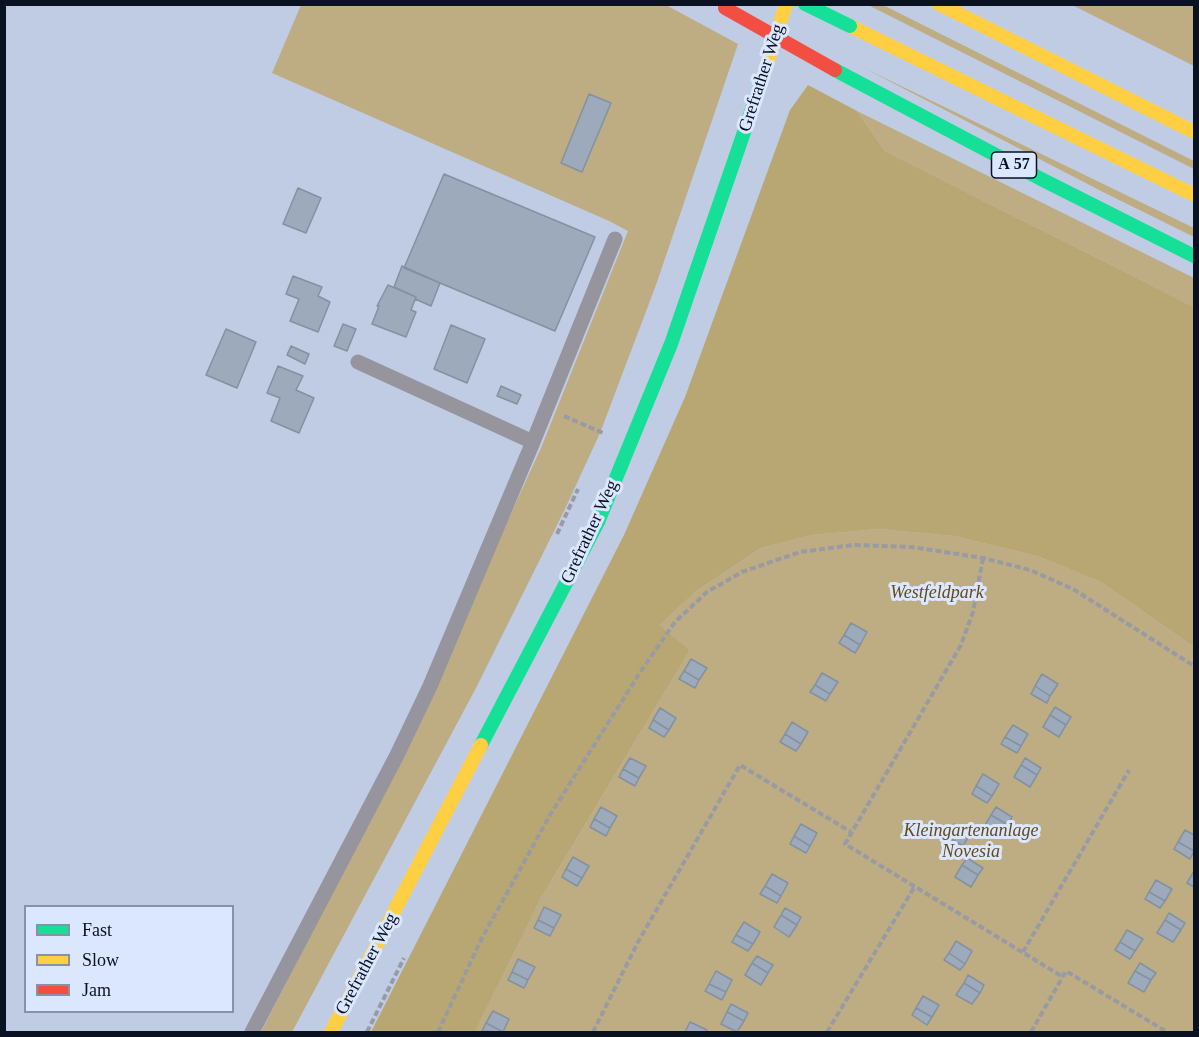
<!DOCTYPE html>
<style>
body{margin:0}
#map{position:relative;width:1199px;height:1037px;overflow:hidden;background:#bfcce4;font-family:Georgia,serif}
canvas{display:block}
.frame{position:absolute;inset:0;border:6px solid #0a1222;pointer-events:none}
.legend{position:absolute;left:24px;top:905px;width:210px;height:108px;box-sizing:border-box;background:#dbe7fe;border:2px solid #8792a6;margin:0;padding:8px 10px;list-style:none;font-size:18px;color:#0a1222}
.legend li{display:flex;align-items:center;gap:12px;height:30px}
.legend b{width:30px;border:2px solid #8792a6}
</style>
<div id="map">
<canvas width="1199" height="1037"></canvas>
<div class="frame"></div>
<ul class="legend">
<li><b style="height:8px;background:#16e098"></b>Fast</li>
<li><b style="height:8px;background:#ffcf43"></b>Slow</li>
<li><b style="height:8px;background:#f24e42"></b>Jam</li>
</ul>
</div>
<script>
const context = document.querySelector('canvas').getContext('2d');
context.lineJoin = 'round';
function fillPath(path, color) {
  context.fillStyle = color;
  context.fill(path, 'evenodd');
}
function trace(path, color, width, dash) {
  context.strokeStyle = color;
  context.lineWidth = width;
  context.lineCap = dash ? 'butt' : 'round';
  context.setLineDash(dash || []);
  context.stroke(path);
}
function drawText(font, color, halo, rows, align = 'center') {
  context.font = font + ' Georgia,serif';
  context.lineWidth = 6;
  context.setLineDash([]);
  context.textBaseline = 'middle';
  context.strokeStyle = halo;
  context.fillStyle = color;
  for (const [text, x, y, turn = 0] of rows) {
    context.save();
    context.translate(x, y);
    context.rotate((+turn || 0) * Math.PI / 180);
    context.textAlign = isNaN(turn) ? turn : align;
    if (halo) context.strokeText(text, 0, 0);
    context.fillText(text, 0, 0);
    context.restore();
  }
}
fillPath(new Path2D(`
 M301 5H666L738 44 656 285 600 433 565 509 476 688 292 1032H261L402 756 472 598 541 448 628 231 609 221 272 73Z
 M868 5H883L1194 161V169Z
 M1072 5H1194V66Z
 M864 68 1194 228V237L1103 192Z
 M857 111 1194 278V307L885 151Z
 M878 529 954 536 1037 556 1101 582 1194 647V1032H475L541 898 690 650 660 625 695 592 761 548 812 535Z`), '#beac83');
fillPath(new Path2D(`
 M808 85 857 111 885 151 1194 307V647L1101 582 1037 556 954 536 878 529 812 535 761 548 695 592 660 625 690 650 541 898 475 1032H371L624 535 685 397 790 110Z`), '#b8a673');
const building = new Path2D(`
 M589 94 611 103 582 172 561 163Z
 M444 174 595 237 555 331 404 268Z
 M298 188 321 198 306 233 283 224Z
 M402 266 440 283 431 306 415 299 416 297 394 287Z
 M293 276 322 287 318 296 330 302 318 332 290 321 299 299 286 294Z
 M388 285 416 297 411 310 416 312 406 337 372 324 379 306H377Z
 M343 324 356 329 347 351 334 346Z
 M451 325 485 339 467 383 434 369Z
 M226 329 256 342 237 388 206 375Z
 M291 346 309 354 305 364 287 355Z
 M278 366 303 376 296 390 314 398 299 433 271 421 280 398 267 393Z
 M501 386 521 395 517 404 497 396Z
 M851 623 867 632 860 645 844 635Z
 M844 635 860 645 855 653 839 643Z
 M691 659 707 668 699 680 684 671Z
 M684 671 699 680 695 688 679 679Z
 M822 673 838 682 830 694 815 685Z
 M1042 674 1058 684 1050 696 1035 686Z
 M815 685 830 694 826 701 810 692Z
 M1035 686 1050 696 1047 703 1031 694Z
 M1055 707 1071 717 1066 725 1050 715Z
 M660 708 676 718 669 730 653 720Z
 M1050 715 1066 725 1059 737 1043 727Z
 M653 720 669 730 664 737 649 728Z
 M792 722 808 732 801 744 785 734Z
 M1013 725 1028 734 1021 746 1005 737Z
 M785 734 801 744 796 751 780 742Z
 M1005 737 1021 746 1017 753 1001 744Z
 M630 758 646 766 639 778 623 769Z
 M1025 758 1041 768 1037 775 1021 765Z
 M1021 765 1037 775 1030 787 1014 777Z
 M623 769 639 778 635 786 619 777Z
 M983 774 999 784 992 796 976 786Z
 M976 786 992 796 987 803 972 794Z
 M601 807 617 816 610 828 594 819Z
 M996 807 1012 817 1008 825 991 815Z
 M991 815 1008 825 1000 837 984 827Z
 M594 819 610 828 606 836 590 827Z
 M801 824 817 833 810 846 794 836Z
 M954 824 970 834 963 846 947 836Z
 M1185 830 1194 835V851L1178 842Z
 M794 836 810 846 806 853 790 844Z
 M947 836 963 846 958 853 942 844Z
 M1178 842 1194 851 1190 859 1174 849Z
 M573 857 589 866 582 878 566 869Z
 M967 858 983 868 978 875 962 865Z
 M962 865 978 875 971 887 955 877Z
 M566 869 582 878 577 886 562 877Z
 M1194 871V887L1187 883Z
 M772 874 788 883 781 896 765 886Z
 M1156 880 1172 889 1165 901 1149 892Z
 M765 886 781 896 777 903 760 894Z
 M1149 892 1165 901 1160 908 1145 899Z
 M544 907 561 915 554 928 538 920Z
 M785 908 801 917 797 925 781 915Z
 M1169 913 1185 923 1181 930 1165 920Z
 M781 915 797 925 789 937 774 927Z
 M538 920 554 928 550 936 534 928Z
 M1165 920 1181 930 1173 942 1157 933Z
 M744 922 760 932 753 944 736 935Z
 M1127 930 1143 939 1135 951 1120 942Z
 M736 935 753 944 748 951 732 942Z
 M956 941 972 951 965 964 949 953Z
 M1120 942 1135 951 1130 959 1115 950Z
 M949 953 965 964 960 970 944 960Z
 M757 956 773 965 768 973 752 963Z
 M518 959 535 967 528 980 512 972Z
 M752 963 768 973 761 985 745 975Z
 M1140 963 1156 973 1151 980 1135 971Z
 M716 971 732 980 726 992 709 984Z
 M1135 971 1151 980 1144 992 1128 983Z
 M512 972 528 980 524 988 508 980Z
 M968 975 984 985 980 993 964 983Z
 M964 983 980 993 972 1004 956 995Z
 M709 984 726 992 722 1000 705 991Z
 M923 996 939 1005 932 1017 916 1008Z
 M731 1004 748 1013 744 1021 727 1012Z
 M916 1008 932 1017 927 1025 912 1015Z
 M493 1011 509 1019 503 1032 486 1023Z
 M727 1012 744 1021 737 1032 721 1024Z
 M690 1022 707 1030 706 1032H685Z
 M486 1023 503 1032H502L482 1031Z`);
fillPath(building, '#9caabc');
trace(building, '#8391a1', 1.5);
trace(new Path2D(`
 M564 416 603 433
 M557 534 578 489
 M983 558 973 612 961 645 845 844 1063 977
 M1023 952 1129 770
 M367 1032 404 958
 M438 1032 481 940 550 815 639 674 675 622 707 592 742 572 800 552 853 545 912 547 983 558 1030 570 1073 589 1194 666
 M593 1032 638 942 740 765 851 832
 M827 1032 915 886
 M1031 1032 1066 971 1167 1032`), '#989aa4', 4, [6, 3]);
trace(new Path2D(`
 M533 442 615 239
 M252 1032 397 755 430 686 533 442 358 362`), '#96949c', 15);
trace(new Path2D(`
 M835 70 1043 180 1194 256
 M481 745 598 522 671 344 762 80`), '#16e098', 14);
trace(new Path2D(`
 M939 4 1194 132
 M850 26 1194 195
 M762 80 786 4
 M331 1032 481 745`), '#ffcf43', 14);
trace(new Path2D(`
 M805 4 850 26`), '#16e098', 14);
trace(new Path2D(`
 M725 8 835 70`), '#f24e42', 14);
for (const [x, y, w] of [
 [1014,165,45]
]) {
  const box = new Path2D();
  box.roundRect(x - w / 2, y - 13, w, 26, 4.5);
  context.fillStyle = '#dbe7fe';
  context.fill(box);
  trace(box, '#0a1222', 1.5);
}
drawText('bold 16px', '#0a1222', null, [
 ["A 57",1014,165]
]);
drawText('18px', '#0a1222', '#dbe7fe', [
 ["Grefrather Weg",762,78,-72],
 ["Grefrather Weg",590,532,-65],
 ["Grefrather Weg",367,964,-62]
]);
drawText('italic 18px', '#634b17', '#dbe7fe', [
 ["Westfeldpark",937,593],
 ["Kleingartenanlage",971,831],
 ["Novesia",971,852]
]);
</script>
